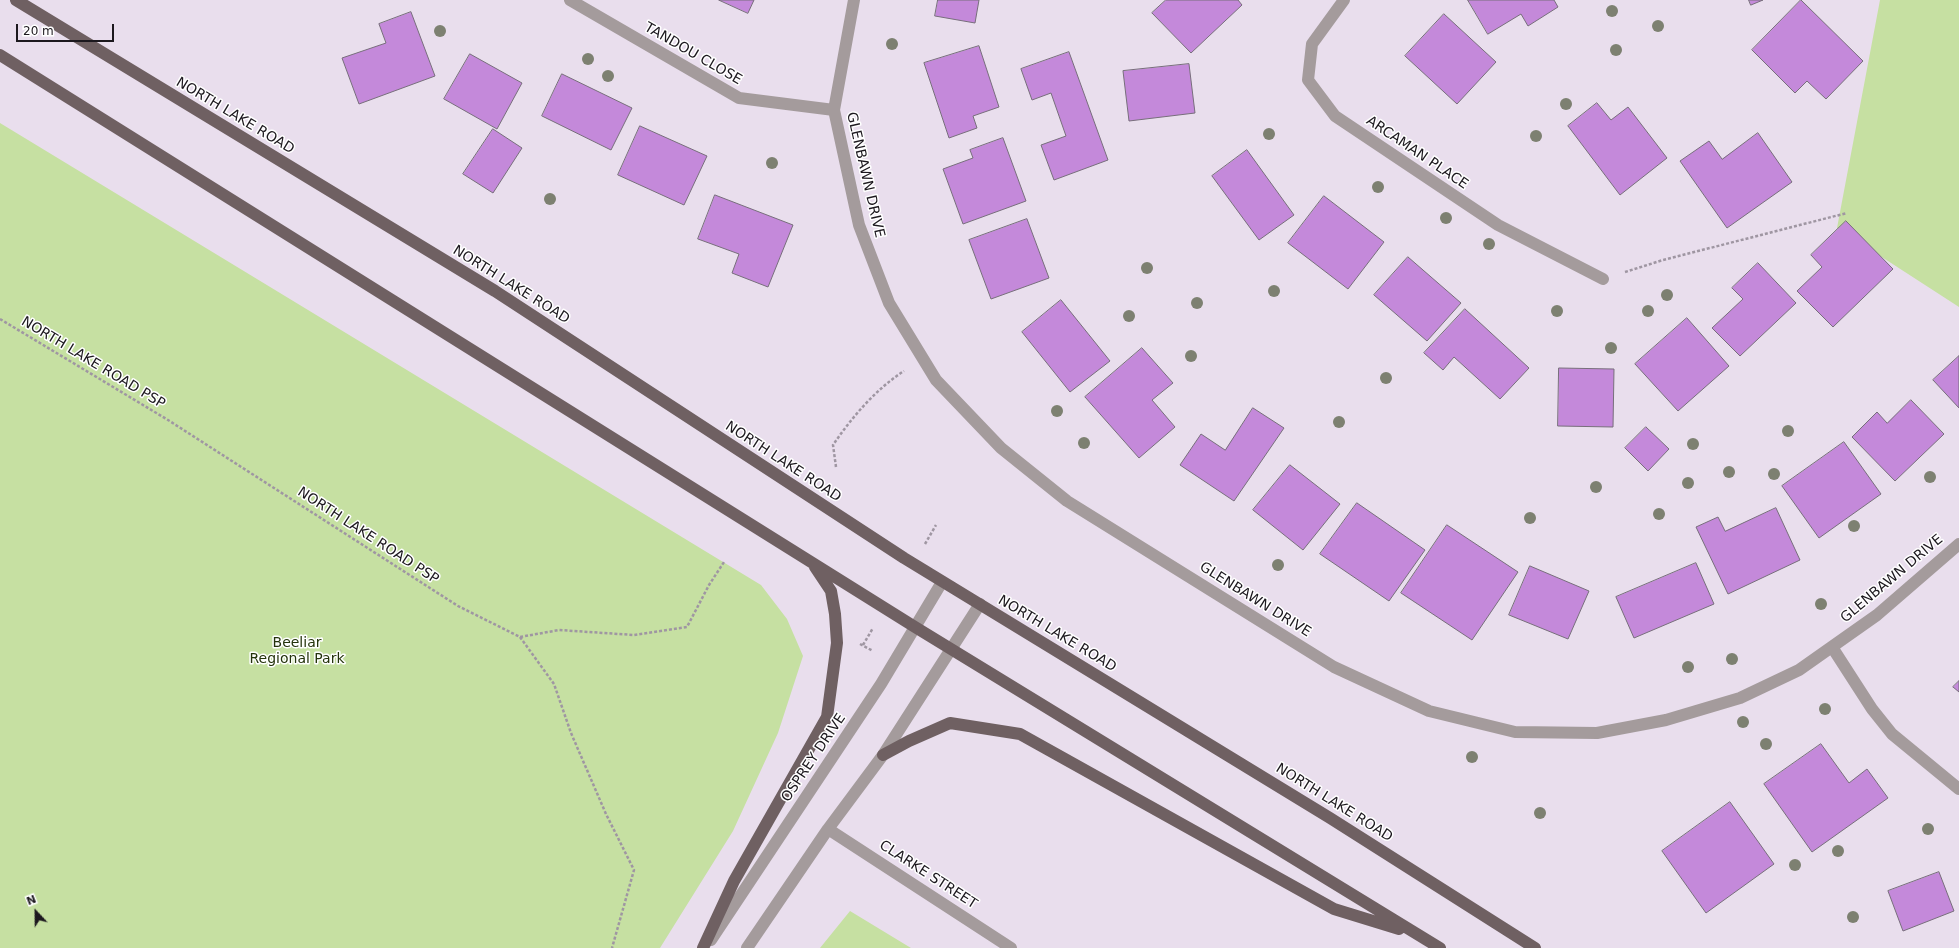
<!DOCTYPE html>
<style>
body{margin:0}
#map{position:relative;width:1959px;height:948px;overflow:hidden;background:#e9deed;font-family:"DejaVu Sans",sans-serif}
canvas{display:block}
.north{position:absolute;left:16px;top:892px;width:40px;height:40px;-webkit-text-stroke:3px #fff;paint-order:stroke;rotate:338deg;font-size:11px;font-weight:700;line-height:16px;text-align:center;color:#1c181e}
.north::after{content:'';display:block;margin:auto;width:14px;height:18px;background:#1c181e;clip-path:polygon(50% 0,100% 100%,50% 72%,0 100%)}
.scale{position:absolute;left:16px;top:24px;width:98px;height:18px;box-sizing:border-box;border:2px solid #1c181e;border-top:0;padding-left:5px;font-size:12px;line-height:14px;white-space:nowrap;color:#1c181e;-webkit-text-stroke:3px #fff;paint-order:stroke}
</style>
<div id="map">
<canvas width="1959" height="948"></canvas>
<div class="north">N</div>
<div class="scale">20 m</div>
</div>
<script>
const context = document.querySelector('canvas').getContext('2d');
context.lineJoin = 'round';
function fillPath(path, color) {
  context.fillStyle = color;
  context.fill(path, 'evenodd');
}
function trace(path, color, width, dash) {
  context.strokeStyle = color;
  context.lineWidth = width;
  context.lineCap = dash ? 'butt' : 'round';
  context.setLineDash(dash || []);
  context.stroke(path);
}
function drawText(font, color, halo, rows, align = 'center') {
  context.font = font + ' "DejaVu Sans",sans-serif';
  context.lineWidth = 3;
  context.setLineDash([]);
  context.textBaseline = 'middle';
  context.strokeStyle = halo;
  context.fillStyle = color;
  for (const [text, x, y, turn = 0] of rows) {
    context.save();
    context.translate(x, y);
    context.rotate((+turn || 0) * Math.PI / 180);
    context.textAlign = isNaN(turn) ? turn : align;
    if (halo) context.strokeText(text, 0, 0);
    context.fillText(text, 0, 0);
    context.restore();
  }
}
fillPath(new Path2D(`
 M1880 0H1959V307L1837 228Z
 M0 123 761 585 787 619 803 656 778 733 733 831 660 948H0Z
 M850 911 911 948H820Z`), '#c6e0a2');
const building = new Path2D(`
 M719 0H754L748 13Z
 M938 0H979L975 23 935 16Z
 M1166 0H1238L1242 5 1191 53 1152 13Z
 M1468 0H1554L1558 7 1528 26 1521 14 1488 34Z
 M1749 0H1763L1751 5Z
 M1801 0 1863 61 1826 99 1807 81 1795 93 1752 50Z
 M411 12 435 76 359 104 342 58 386 43 379 24Z
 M1444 14 1496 62 1457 104 1405 56Z
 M979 46 999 107 973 116 977 128 949 138 924 63Z
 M1069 52 1108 160 1054 180 1041 145 1066 136 1051 93 1032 100 1021 69Z
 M470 54 522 83 497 129 444 99Z
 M1189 64 1195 113 1129 121 1123 71Z
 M562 74 632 108 611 150 542 116Z
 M1597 103 1611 120 1628 107 1667 158 1620 195 1568 126Z
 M640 126 707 156 684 205 618 175Z
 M493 129 522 148 493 193 463 174Z
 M1758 133 1792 182 1727 228 1680 161 1709 141 1722 159Z
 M1003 138 1026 201 963 224 943 169 973 158 970 150Z
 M1247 150 1294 215 1259 240 1212 176Z
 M715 195 793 225 768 287 732 273 739 254 698 239Z
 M1324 196 1384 242 1348 289 1288 243Z
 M1027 219 1049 278 991 299 969 240Z
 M1846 221 1893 269 1833 327 1797 291 1822 267 1811 255Z
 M1408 257 1461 303 1427 341 1374 295Z
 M1758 263 1796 303 1740 356 1712 328 1743 299 1732 288Z
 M1061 300 1110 361 1070 392 1022 332Z
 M1465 309 1529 368 1500 399 1454 357 1443 370 1424 353Z
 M1687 318 1729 366 1678 411 1635 364Z
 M1142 348 1173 383 1152 400 1175 427 1139 458 1085 397Z
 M1959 356V408L1933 380Z
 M1559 368 1614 369 1613 427 1558 426Z
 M1911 400 1944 434 1895 481 1852 437 1877 412 1887 423Z
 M1253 408 1284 428 1234 501 1180 465 1201 434 1225 450Z
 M1646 427 1669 449 1648 471 1625 448Z
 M1844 442 1881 494 1819 538 1782 486Z
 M1290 465 1340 504 1303 550 1253 510Z
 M1357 503 1425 550 1389 601 1320 554Z
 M1776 508 1800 560 1728 594 1696 527 1718 517 1725 531Z
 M1447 525 1518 572 1472 640 1401 593Z
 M1696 563 1714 604 1634 638 1616 597Z
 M1530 566 1589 591 1568 639 1509 615Z
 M1959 681V692L1953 687Z
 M1821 744 1849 783 1867 769 1888 798 1812 852 1764 784Z
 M1730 802 1774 864 1706 913 1662 851Z
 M1939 872 1954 911 1903 931 1888 891Z`);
fillPath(building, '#c489da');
trace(building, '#776e7b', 1);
trace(new Path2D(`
 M1625 272 1663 260 1847 213
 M0 319 168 420 458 606 520 637 559 630 634 635 687 627 709 585 724 562
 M836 467 833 445C852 417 876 389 904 371
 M925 544 936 525
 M520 637 554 684 571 733 606 814 634 870 612 948
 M860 644 873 651
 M863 645 873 628`), '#9f96a2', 2.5, [3, 2]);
trace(new Path2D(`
 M570 0 739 98 834 110
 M854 0 834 110 859 225 889 303 936 380 1001 448 1067 501 1334 667 1429 711 1515 732 1597 733 1666 720 1740 698 1799 670 1877 615 1959 544
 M1344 0 1312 44 1308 80 1335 116 1498 225 1603 279
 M1832 647 1872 709 1892 734 1959 789
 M828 829 1011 948
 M711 940 881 684 942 582
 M747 948 828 829 883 755 980 604`), '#a49b9c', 12);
trace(new Path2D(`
 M16 0 495 291 904 558 1330 818 1535 948
 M0 55 915 627 1440 948
 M883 755 909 741 950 723 1020 734 1334 909 1399 929
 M703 948 734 881 827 717 837 643 835 614 831 591 815 567`), '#6f6062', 12);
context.fillStyle = '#7d8071';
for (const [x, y] of [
 [1612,11],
 [1658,26],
 [440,31],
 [892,44],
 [1616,50],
 [588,59],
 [608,76],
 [1566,104],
 [1269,134],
 [1536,136],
 [772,163],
 [1378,187],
 [550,199],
 [1446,218],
 [1489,244],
 [1147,268],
 [1274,291],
 [1667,295],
 [1197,303],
 [1557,311],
 [1648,311],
 [1129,316],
 [1611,348],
 [1191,356],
 [1386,378],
 [1057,411],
 [1339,422],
 [1788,431],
 [1084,443],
 [1693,444],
 [1729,472],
 [1774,474],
 [1930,477],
 [1688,483],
 [1596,487],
 [1659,514],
 [1530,518],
 [1854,526],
 [1278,565],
 [1821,604],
 [1732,659],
 [1688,667],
 [1825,709],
 [1743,722],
 [1766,744],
 [1472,757],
 [1540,813],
 [1928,829],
 [1838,851],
 [1795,865],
 [1853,917]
]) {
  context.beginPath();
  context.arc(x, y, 6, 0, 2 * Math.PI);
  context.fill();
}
drawText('14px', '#1c181e', '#fff', [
 ["TANDOU CLOSE",693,54,30],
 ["NORTH LAKE ROAD",235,116,31],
 ["ARCAMAN PLACE",1417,153,34],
 ["GLENBAWN DRIVE",865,175,77],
 ["NORTH LAKE ROAD",511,285,32],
 ["NORTH LAKE ROAD PSP",93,363,31],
 ["NORTH LAKE ROAD",783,462,33],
 ["NORTH LAKE ROAD PSP",368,536,33],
 ["GLENBAWN DRIVE",1892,579,-40],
 ["GLENBAWN DRIVE",1255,600,32],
 ["NORTH LAKE ROAD",1057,634,31],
 ["OSPREY DRIVE",814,758,-56],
 ["NORTH LAKE ROAD",1334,803,32],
 ["CLARKE STREET",928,875,33]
]);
drawText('14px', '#24330b', '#fff', [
 ["Beeliar",297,643],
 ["Regional Park",297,659]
]);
</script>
